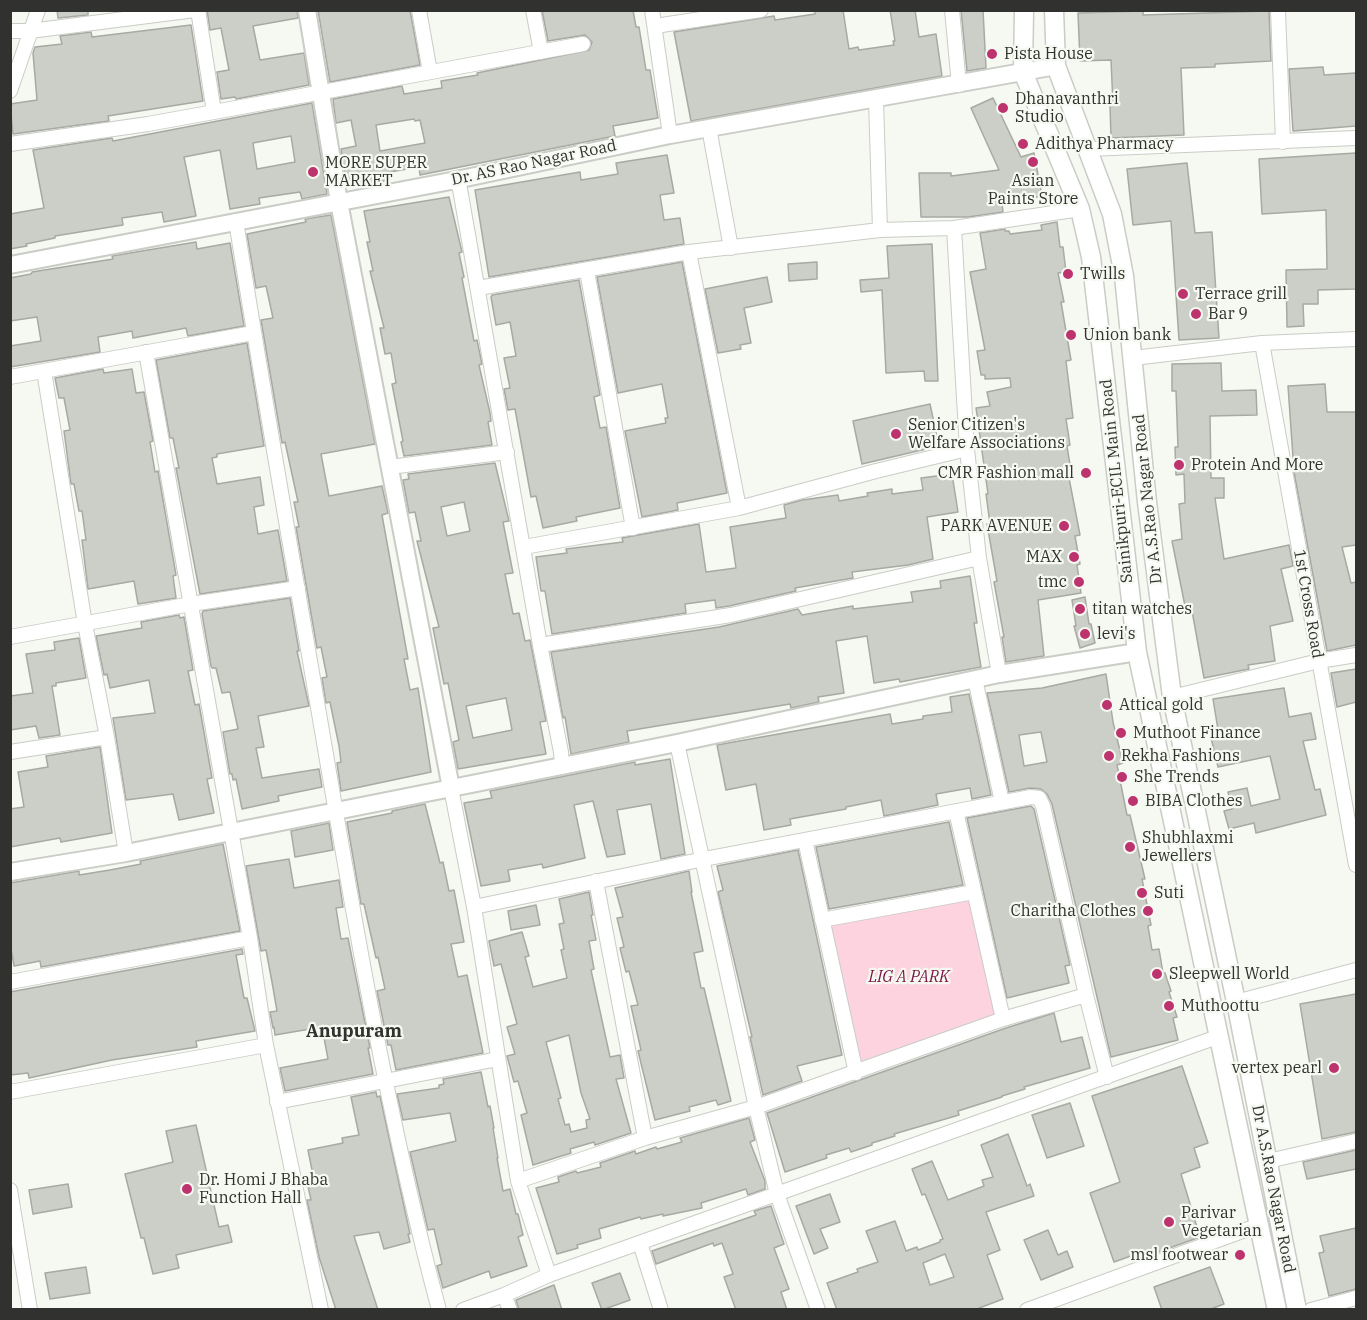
<!DOCTYPE html>
<style>
body{margin:0}
#map{position:relative;width:1367px;height:1320px;overflow:hidden;background:#f6f9f2;font-family:"IBM Plex Serif",serif}
canvas{display:block}
.frame{position:absolute;inset:0;border:12px solid #31322f;pointer-events:none}
</style>
<div id="map">
<canvas width="1367" height="1320"></canvas>
<div class="frame"></div>
</div>
<script>
const context = document.querySelector('canvas').getContext('2d');
context.lineJoin = 'round';
function fillPath(path, color) {
  context.fillStyle = color;
  context.fill(path, 'evenodd');
}
function trace(path, color, width, dash) {
  context.strokeStyle = color;
  context.lineWidth = width;
  context.lineCap = dash ? 'butt' : 'round';
  context.setLineDash(dash || []);
  context.stroke(path);
}
function drawText(font, color, halo, rows, align = 'center') {
  context.font = font + ' "IBM Plex Serif",serif';
  context.lineWidth = 4.5;
  context.setLineDash([]);
  context.textBaseline = 'middle';
  context.strokeStyle = halo;
  context.fillStyle = color;
  for (const [text, x, y, turn = 0] of rows) {
    context.save();
    context.translate(x, y);
    context.rotate((+turn || 0) * Math.PI / 180);
    context.textAlign = isNaN(turn) ? turn : align;
    if (halo) context.strokeText(text, 0, 0);
    context.fillText(text, 0, 0);
    context.restore();
  }
}
fillPath(new Path2D(`
 M970 899 996 1014 862 1064 829 925Z`), '#fcd3df');
const building = new Path2D(`
 M57 10H88V15L58 18Z
 M207 10H297L298 18 253 26 260 60 304 53 309 85 236 99 235 97 221 99 217 72 229 70 221 28 210 30Z
 M318 10H410L420 65 330 82Z
 M542 10H633L636 27H639L646 70H650L658 118 613 126 615 136 420 175 419 167 384 173 385 181 347 187 341 149 356 146 351 120 336 123 333 99 402 86 404 94 442 88 441 81 478 75 477 73 589 50 592 42 585 35 548 41ZM414 119 415 121 420 120 425 143 380 151 376 125Z
 M815 10H843L849 49 858 47 859 50 894 45 893 41H895L890 10H915L919 37 936 34 942 76 691 121 674 32 774 16 775 20 815 14Z
 M961 10H983L986 68 967 71Z
 M1143 11V15L1269 11 1271 61 1215 64V67L1181 68 1184 135 1111 138 1110 105H1113L1111 60 1080 61 1078 13Z
 M191 25 203 101 108 116 109 121 13 134 10 104 37 100 33 53 35 47 62 44 60 36 91 32 92 37Z
 M1323 67 1324 75 1356 73V126L1293 131 1289 69Z
 M993 98 1021 157 1034 153 1042 196 1002 204 1003 212 968 217H921L919 173H951V176L999 170 971 108Z
 M312 103 327 194 302 199 300 192 259 198 260 204 230 209 220 150 184 157 196 216 164 222 162 212 122 218 123 225 55 236V238L26 244 27 246 10 249V214L44 208 33 150 112 138 113 141ZM291 136 295 162 257 169 253 143Z
 M1356 153V289L1318 290V304H1303L1304 326 1287 327 1286 270 1327 269 1326 210 1262 214 1259 159Z
 M667 155 674 193 660 195 664 220 680 218 684 244 489 277 475 190 580 172 581 180 618 174 616 163Z
 M1187 163 1195 233 1212 232 1219 338 1179 340 1171 221 1133 225 1127 169Z
 M449 197 462 252 459 253 464 277 462 278 474 341 477 340 482 364 479 365 490 413 491 421 488 422 492 445 404 456 401 442 403 441 392 384 396 383 391 353 385 354 380 328H384L370 271H373L367 242H370L364 211Z
 M331 215 375 444 321 454 329 496 382 486 388 513 382 515 408 659H404L410 690 418 688 431 772 341 791 337 763 341 762 339 746 330 702 326 703 322 678 327 677 321 647 317 648 296 527H299L294 502H298L285 442 282 443 261 320 273 318 266 286 256 288 247 234 306 222 305 219Z
 M1057 222 1060 247H1063L1066 272 1058 273 1064 302H1061L1071 360 1066 361 1073 418 1066 419 1070 445 1067 446 1072 477 1069 478 1080 535 1075 536 1080 564 1077 565 1081 593 1038 600 1044 656 1006 662 1002 637H1004L994 582 997 581 987 524H990L986 494H988L976 408 990 406 987 392 1011 387 1010 378 985 379V375H981L977 351 985 350 970 272 986 269 980 233 1005 229V231H1009L1010 234 1042 230 1041 225Z
 M196 242 197 249 230 243 244 326 188 336 186 328 133 338 132 331 98 337 100 352 10 367V346L41 341 37 317 10 321V278L31 274 32 272 113 259 112 256Z
 M932 244 938 381H925L924 371 886 373 882 290 861 292 860 280 889 278 887 246Z
 M682 262 727 493 677 503 678 510 642 517 625 431 666 423 665 418H668L662 384 618 393 597 277Z
 M817 262V279L789 281 788 264Z
 M767 277 772 302 744 308 751 343 740 345 741 349 718 353 705 289Z
 M579 280 600 395 594 397 600 428 606 427 620 508 576 517 577 521 543 528 536 496 531 497 515 409 508 410 504 389 510 388 504 358 516 356 510 322 496 325 491 297 492 295Z
 M247 343 264 446 217 454V457L212 458 217 484 260 477 264 505 254 507 258 534 278 530 287 581 200 594 176 468H179L173 438H170L156 360Z
 M1221 363 1222 391 1256 390 1257 415 1210 416 1211 478H1224V498H1215L1224 559 1289 545 1293 566 1281 569 1293 621 1270 626 1275 661 1248 665 1249 669 1204 678 1191 605 1185 606 1172 541 1182 539 1179 504 1185 503 1184 474 1176 475 1175 447H1178L1176 391H1172V364Z
 M103 369 104 373 132 369 136 393 144 392 153 441 150 442 155 472 158 471 176 575 173 576 176 598 138 604 134 581 88 589 82 540H86L82 511H79L74 484H71L64 431 70 430 64 398H59L55 378Z
 M1325 384 1327 412H1356V545L1342 547 1351 583 1356 582V645L1327 651 1294 472 1288 386Z
 M930 404 939 446 862 464 853 421Z
 M495 463 509 521 503 522 513 573 505 574 513 614 519 613 525 641 530 640 546 721 540 722 546 754 458 769 453 742 459 740 448 683 444 684 433 628 439 627 417 541H421L415 512 409 513 403 480 409 479 408 474ZM464 502 470 531 447 536 441 507ZM506 698 512 730 473 738 466 706Z
 M952 474 958 512 927 517 933 559 908 565 852 572 853 578 795 588 796 591 729 606 716 608 715 600 685 604 686 613 552 634 545 591H541L536 557 567 553 566 549 623 542 622 538 699 524 706 572 736 568 730 527 786 518 784 505 802 500 838 495 839 501 868 496 867 493 892 489V494L923 490 921 478Z
 M970 576 977 623H974L981 667 900 682 899 679 874 683 867 636 836 641 844 693 818 697 819 702 791 708 790 704 627 731 629 742 571 754 565 717 563 718 551 652 719 627 798 609 802 615 853 606V609L913 602 911 592 941 588 940 581Z
 M1085 597 1089 624H1091L1095 643 1080 648 1074 626H1076L1072 600Z
 M290 598 299 651H297L309 706 258 716 264 747 256 748 262 778 319 769 322 787 278 796 279 801 242 809 236 779 233 780 232 774H230L223 732 238 729 230 692 222 693 216 668H212L211 666 202 614 203 611Z
 M179 615 180 618 184 617 193 670 188 671 195 705 199 704 212 778 207 779 214 813 179 820 173 794 126 800 113 718 155 713 149 680 110 688 107 674 104 675 96 636 142 628 141 622Z
 M79 638 86 678 56 683V686H52L60 735 39 738 36 726 10 730V696L33 693 26 654 55 650 54 642Z
 M1356 669V702L1337 707 1331 673Z
 M1106 674 1113 722 1123 763 1117 765 1127 815H1130L1145 879H1142L1151 925 1148 926 1152 950 1159 949 1163 973H1165L1171 991 1169 992 1177 1017 1173 1018 1178 1040 1111 1057 1052 804 1047 794 1041 789 1030 788 1009 792 987 693 1042 688ZM1041 732 1047 762 1024 766 1019 735Z
 M1284 688 1289 717 1311 713 1316 739 1303 741 1315 790 1320 789 1326 815 1256 833 1254 823 1229 829 1224 811 1232 809 1228 792 1247 788 1251 806 1280 799 1270 756 1218 767 1211 738 1219 736 1213 699Z
 M969 694 991 795 972 799 970 788 936 794 938 805 884 816 881 800 846 807V809L790 819 791 825 764 830 756 784 726 790 717 745 890 714 892 724 923 719V716L952 712 950 697Z
 M100 747 112 833 61 842 60 838 10 847V809L24 807 18 772 48 767 46 756Z
 M670 759 685 854 661 859 651 804 617 810 625 854 607 857 593 801 574 805 585 858 543 868 542 864 508 870 510 881 481 886 464 803 492 798 490 791 635 762V765Z
 M425 804 440 863 443 862 449 891 454 890 464 942 451 944 458 977 467 975 483 1053 396 1070 391 1045H388L377 991 385 989 378 957 376 958 364 904H361L347 822 392 813V811Z
 M1031 806 1034 809 1070 965 1065 966 1069 983 1007 998 967 818Z
 M949 822 963 885 829 909 816 847Z
 M329 823 333 850 295 857 291 831Z
 M223 844 240 931 41 967 40 961 14 966 10 943V883L79 871V875L110 870 141 864 140 861Z
 M798 850 842 1055 797 1066 802 1081 763 1095 750 1037H752L718 892 723 890 717 866Z
 M289 859 294 888 339 880 343 907 336 908 341 939 348 938 370 1048H368L373 1074 285 1091 280 1068 328 1059 322 1027 275 1035 274 1027 273 1028 270 1012 277 1011 272 982 266 950 261 951 246 866Z
 M689 871 692 892H691L703 951 694 953 701 988H704L731 1101 718 1105 716 1100 689 1107 690 1111 655 1120 638 1051 641 1050 631 1006 638 1005 629 971 626 972 620 948 624 947 617 918 623 917 615 888Z
 M589 892 593 915H591L596 940 589 941 594 969 591 970 610 1057 620 1055 624 1078 616 1079 631 1133 595 1145 594 1142 570 1149 571 1153 533 1165 521 1115 527 1113 518 1081 514 1082 507 1056 515 1054 507 1027 517 1024 501 964 494 966 489 941 522 932 529 956 525 957 533 987 567 978 561 950 564 949 559 924 564 923 559 899ZM569 1035 581 1093 590 1119 586 1120 587 1128 571 1132 569 1124 565 1125 558 1099 561 1098 546 1042Z
 M536 905 540 925 511 930 508 911Z
 M242 949 243 954 236 955 244 998H247L255 1031 196 1041 197 1047 112 1060 29 1078 28 1073 10 1075V992Z
 M1356 994V1132L1322 1139 1300 1004Z
 M1054 1013 1061 1042 1082 1037 1090 1068 1024 1087 1025 1089 1002 1096V1097L958 1111 959 1115 894 1134 895 1136 872 1143V1145L851 1152 849 1148 826 1155 827 1158 785 1172 767 1113 1006 1028Z
 M1182 1066 1208 1143 1194 1148 1200 1167 1181 1174 1200 1237 1147 1256 1145 1251 1114 1262 1090 1193 1120 1182 1092 1096Z
 M481 1072 488 1107 490 1106 494 1128H493L498 1158H497L503 1191 510 1189 516 1214H518L523 1235 518 1237 527 1266 491 1278 489 1271 443 1288 437 1266 442 1264 434 1229 428 1230 410 1152 456 1141 450 1113 403 1120 397 1094 439 1088V1085L444 1084 443 1079Z
 M376 1092 377 1097 380 1096 410 1234H408L410 1242 384 1249 379 1232 354 1236 378 1310H336L319 1257 307 1200H311L306 1177 313 1175 308 1150 343 1143 342 1138 359 1135 351 1097Z
 M1070 1103 1084 1146 1047 1158 1032 1115Z
 M749 1118 755 1140 750 1142 765 1181V1189L748 1195 746 1189 701 1203 702 1208 663 1216V1214L641 1219 640 1217 599 1229 601 1238 577 1245 578 1248 557 1254 536 1188 559 1182 558 1177 576 1171 577 1173 601 1167 600 1163 635 1151 636 1154 656 1147 657 1149 682 1142 680 1138Z
 M196 1125 219 1227 228 1225 232 1242 176 1255 179 1268 153 1274 144 1238H141L125 1174 173 1162 166 1131Z
 M1008 1134 1027 1186 1030 1184 1034 1196 986 1212 1000 1250 987 1255 1003 1299 974 1310H837L827 1283 858 1272 857 1269 878 1262 866 1231 895 1221 906 1251 917 1247 918 1250 940 1242V1240L943 1239 925 1194 922 1195 912 1169 932 1161 948 1200 984 1186 982 1180 993 1177 981 1145ZM945 1254 954 1277 930 1285 923 1263Z
 M1356 1150V1169L1307 1179 1303 1162Z
 M68 1184 72 1207 33 1214 29 1190Z
 M830 1194 840 1222 820 1229 828 1248 814 1254 796 1206Z
 M771 1206 784 1244 774 1248 789 1289 781 1292 787 1310H736L724 1277 733 1274 722 1243 714 1246 713 1243 656 1264 652 1251 756 1215 754 1211Z
 M1356 1228V1289L1329 1296 1319 1253 1324 1252 1320 1236Z
 M1048 1230 1058 1255 1067 1251 1073 1267 1041 1280 1024 1240Z
 M86 1267 90 1293 50 1299 45 1273Z
 M1210 1267 1224 1304 1208 1310H1162L1154 1287Z
 M620 1273 630 1300 602 1310 592 1283Z
 M554 1285 562 1310H519L516 1300Z`);
fillPath(building, '#cccec8');
trace(building, '#a7a9a3', 1.5);
const minor = new Path2D(`
 M419 10 430 72
 M533 10 541 52
 M652 10 670 135
 M952 10 959 85
 M1278 10 1283 142
 M655 26 761 10
 M10 31H30L195 10
 M10 91 38 10
 M876 100 880 230
 M214 112 583 44
 M709 128 731 248
 M10 144 148 124 214 112 198 10
 M1088 149 1356 138
 M456 180 460 189 540 645 561 752 562 766
 M236 221C263 391 293 561 322 731 355 925 388 1119 439 1310
 M954 228 967 449 979 558 999 674
 M689 252 739 508
 M587 271 633 528
 M478 288 689 252 880 230 954 228 1080 209
 M1262 343 1356 865
 M146 352 250 938 266 1045 321 1310
 M1133 358 1262 343 1356 339
 M44 371 85 624 107 737 126 853
 M10 377 253 333
 M390 467 507 452
 M524 547 739 508 876 471 967 449
 M10 637 191 604 298 588
 M540 645 731 615 979 558
 M975 679 1002 802
 M1172 697 1319 661 1356 655
 M677 743 756 1107 777 1194 818 1310
 M10 752 107 737
 M451 788 474 907 518 1181 549 1275
 M956 811 1003 1019
 M805 840 856 1073
 M596 881 645 1138
 M474 907 704 859 1031 797 1039 798 1043 806 1086 995 1107 1077
 M822 920 974 892
 M10 982 250 938
 M1236 1002 1356 970
 M10 1092 266 1045
 M277 1102 498 1059
 M1268 1161 1356 1141
 M518 1181 645 1138 756 1107 1003 1019 1086 995
 M10 1190 30 1310
 M640 1243 661 1310
 M504 1295 510 1310
 M463 1310 504 1295 549 1275 1220 1036
 M1027 1310 1259 1225
 M1311 1310 1356 1298`);
const tertiary = new Path2D(`
 M307 10 339 202 451 788
 M10 265 456 180 670 135 1056 66
 M10 872 126 853 677 743 999 674 1137 652`);
const secondary = new Path2D(`
 M1024 10 1023 72 1080 209 1091 257 1137 652 1277 1310
 M1054 10 1056 66 1112 214 1124 276 1147 502 1172 697 1236 1002 1297 1310`);
trace(minor, '#caccc6', 16);
trace(tertiary, '#caccc6', 20);
trace(secondary, '#caccc6', 21);
trace(minor, '#fff', 14);
trace(tertiary, '#fff', 16);
trace(secondary, '#fff', 18);
for (const [x, y, r, color] of [
 [992,54,6,"#bd336e"],
 [1003,108,6,"#bd336e"],
 [1023,144,6,"#bd336e"],
 [1033,162,6,"#bd336e"],
 [313,172,6,"#bd336e"],
 [1068,274,6,"#bd336e"],
 [1183,294,6,"#bd336e"],
 [1196,314,6,"#bd336e"],
 [1071,335,6,"#bd336e"],
 [896,434,6,"#bd336e"],
 [1179,465,6,"#bd336e"],
 [1086,473,6,"#bd336e"],
 [1064,526,6,"#bd336e"],
 [1074,557,6,"#bd336e"],
 [1079,582,6,"#bd336e"],
 [1080,609,6,"#bd336e"],
 [1085,634,6,"#bd336e"],
 [1107,705,6,"#bd336e"],
 [1121,733,6,"#bd336e"],
 [1109,756,6,"#bd336e"],
 [1122,777,6,"#bd336e"],
 [1133,801,6,"#bd336e"],
 [1130,847,6,"#bd336e"],
 [1142,893,6,"#bd336e"],
 [1148,911,6,"#bd336e"],
 [1157,974,6,"#bd336e"],
 [1169,1006,6,"#bd336e"],
 [1334,1068,6,"#bd336e"],
 [187,1189,6,"#bd336e"],
 [1169,1222,6,"#bd336e"],
 [1240,1255,6,"#bd336e"]
]) {
  const dot = new Path2D();
  dot.arc(x, y, r, 0, 2 * Math.PI);
  context.fillStyle = color;
  context.fill(dot);
  trace(dot, '#f6f9f2', 2);
}
drawText('16px', '#31322f', '#f6f9f2', [
 ["Pista House",1004,54],
 ["Dhanavanthri",1015,99],
 ["Studio",1015,117],
 ["Adithya Pharmacy",1035,144],
 ["MORE SUPER",325,163],
 ["MARKET",325,181],
 ["Asian",1033,181,"center"],
 ["Paints Store",1033,199,"center"],
 ["Twills",1080,274],
 ["Terrace grill",1195,294],
 ["Bar 9",1208,314],
 ["Union bank",1083,335],
 ["Senior Citizen's",908,425],
 ["Welfare Associations",908,443],
 ["Protein And More",1191,465],
 ["CMR Fashion mall",1074,473,"right"],
 ["PARK AVENUE",1052,526,"right"],
 ["MAX",1062,557,"right"],
 ["tmc",1067,582,"right"],
 ["titan watches",1092,609],
 ["levi's",1097,634],
 ["Attical gold",1119,705],
 ["Muthoot Finance",1133,733],
 ["Rekha Fashions",1121,756],
 ["She Trends",1134,777],
 ["BIBA Clothes",1145,801],
 ["Shubhlaxmi",1142,838],
 ["Jewellers",1142,856],
 ["Suti",1154,893],
 ["Charitha Clothes",1136,911,"right"],
 ["Sleepwell World",1169,974],
 ["Muthoottu",1181,1006],
 ["vertex pearl",1322,1068,"right"],
 ["Dr. Homi J Bhaba",199,1180],
 ["Function Hall",199,1198],
 ["Parivar",1181,1213],
 ["Vegetarian",1181,1231],
 ["msl footwear",1228,1255,"right"]
], 'left');
drawText('16px', '#31322f', '#f6f9f2', [
 ["Dr. AS Rao Nagar Road",534,163,-12],
 ["Sainikpuri-ECIL Main Road",1117,481,-96],
 ["Dr A.S.Rao Nagar Road",1148,499,-96],
 ["1st Cross Road",1308,604,80],
 ["Dr A.S.Rao Nagar Road",1273,1189,79]
]);
drawText('italic 16px', '#7a1342', '#f6f9f2', [
 ["LIG A PARK",909,977]
]);
drawText('bold 18px', '#31322f', '#f6f9f2', [
 ["Anupuram",354,1032]
]);
</script>
